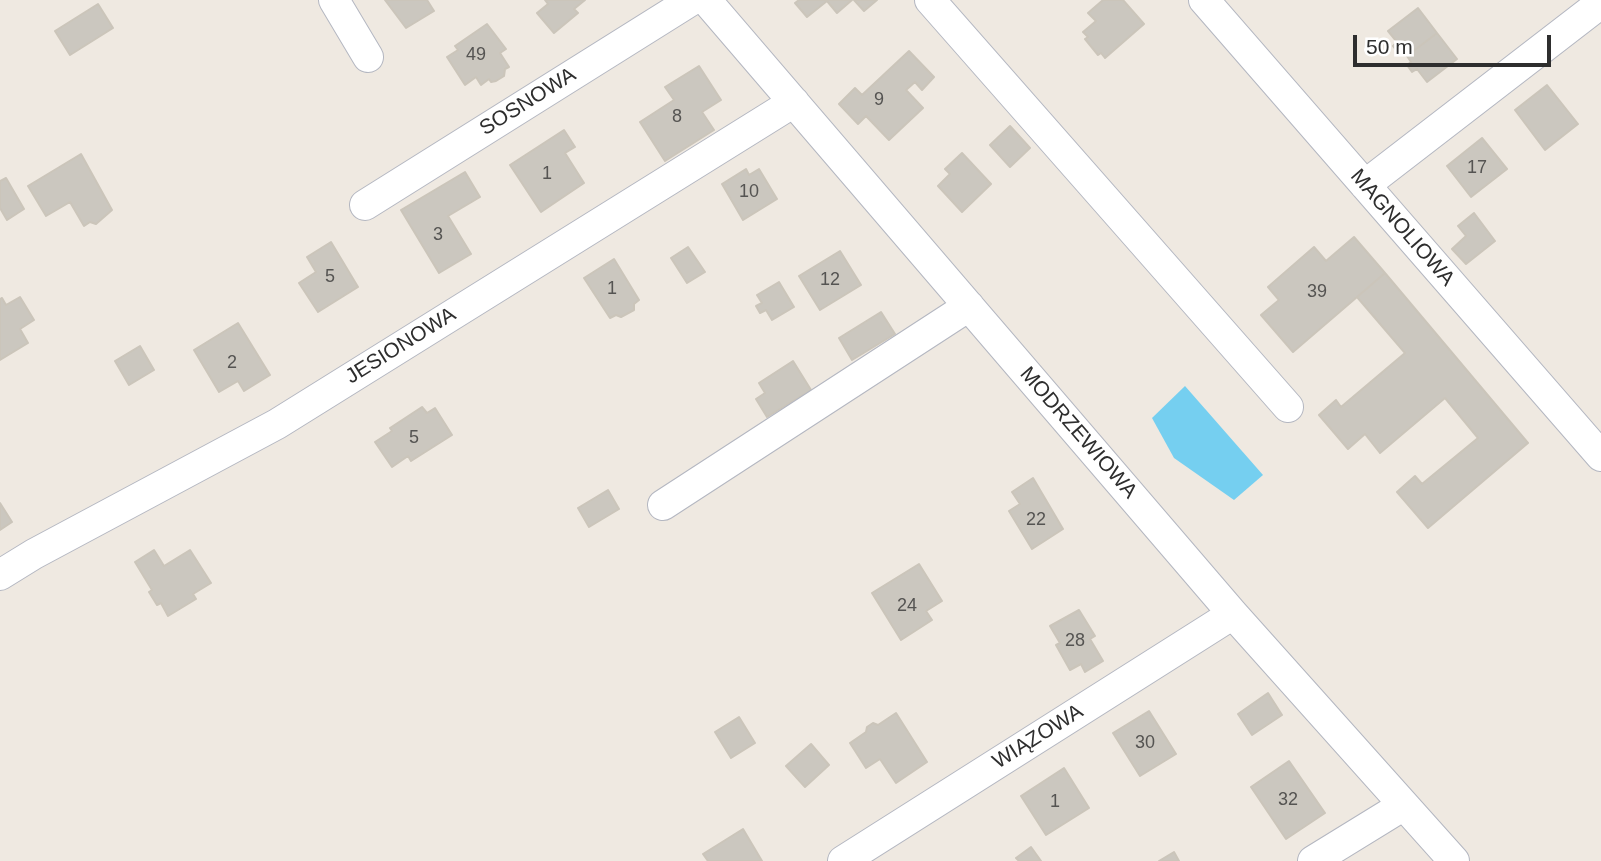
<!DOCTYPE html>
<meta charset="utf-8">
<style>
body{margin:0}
#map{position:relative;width:1601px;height:861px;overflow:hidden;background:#efe9e1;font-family:Helvetica,sans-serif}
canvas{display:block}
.scale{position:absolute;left:1353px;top:35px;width:198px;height:32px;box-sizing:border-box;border:4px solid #2e2e2e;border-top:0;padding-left:9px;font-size:21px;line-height:24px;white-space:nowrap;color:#2e2e2e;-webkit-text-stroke:5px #fff;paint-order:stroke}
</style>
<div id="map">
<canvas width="1601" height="861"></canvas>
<div class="scale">50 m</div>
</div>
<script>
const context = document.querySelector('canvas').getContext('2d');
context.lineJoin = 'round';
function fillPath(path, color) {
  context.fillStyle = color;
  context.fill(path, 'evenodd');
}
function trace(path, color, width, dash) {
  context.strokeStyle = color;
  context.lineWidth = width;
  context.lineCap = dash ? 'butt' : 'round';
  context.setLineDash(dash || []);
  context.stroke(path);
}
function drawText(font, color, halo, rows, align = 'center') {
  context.font = font + ' Helvetica,sans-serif';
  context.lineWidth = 7;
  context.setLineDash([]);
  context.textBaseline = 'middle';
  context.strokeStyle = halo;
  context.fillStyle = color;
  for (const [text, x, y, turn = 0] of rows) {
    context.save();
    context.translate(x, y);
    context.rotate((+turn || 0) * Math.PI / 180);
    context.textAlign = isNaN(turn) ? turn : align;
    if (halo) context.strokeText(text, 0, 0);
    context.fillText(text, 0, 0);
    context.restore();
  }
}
fillPath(new Path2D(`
 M1185 386 1263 475 1234 500 1174 458 1152 418Z`), '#75cff0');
const building = new Path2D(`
 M385 0H427L434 11 406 28Z
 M545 0H585L574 9 578 13 554 33 537 13 548 4Z
 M799 0H852L837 13 827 1 807 17 795 3Z
 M854 0H877L864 11Z
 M1103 0H1123L1144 24 1105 58 1101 53 1098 55 1085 39 1088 37 1083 32 1096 21 1088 13Z
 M98 4 113 28 70 55 55 31Z
 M1418 8 1437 33 1407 56 1402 50 1399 53 1393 46 1397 42 1388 31Z
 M487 24 506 49 500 53 509 67 505 69 504 76 496 81 491 82 489 79 481 85 476 77 465 85 447 57 458 50 455 46Z
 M1437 33 1457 59 1427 82 1417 69 1412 72 1407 65 1411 62 1407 56Z
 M909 51 934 77 922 90 915 82 906 90 923 108 889 140 866 116 858 124 839 104 855 88 862 95Z
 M699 66 721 100 702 112 714 130 665 161 640 122 674 100 665 87Z
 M1547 85 1578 124 1545 150 1515 110Z
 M1010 126 1030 148 1010 167 990 145Z
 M564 130 575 147 565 153 584 183 541 212 510 165Z
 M1482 138 1507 169 1471 197 1447 166Z
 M962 153 991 184 962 212 938 186 950 174 945 169Z
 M81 154 112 210 96 224 90 222 84 226 70 202 46 216 28 186Z
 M746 169 749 175 759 169 777 199 743 220 722 184Z
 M465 172 480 197 448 216 471 254 439 273 401 210Z
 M6 178 24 209 7 220 0 208V181Z
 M1474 213 1495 241 1466 264 1452 249 1466 236 1458 226Z
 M1354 237 1385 273 1293 352 1261 315 1279 300 1268 287 1314 247 1326 261Z
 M331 242 358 287 318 312 299 283 316 272 307 257Z
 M688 247 705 272 687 283 671 258Z
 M840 251 861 285 820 310 799 276Z
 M614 259 639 300 634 304V310L621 317 616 315 610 318 584 278Z
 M1385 273 1528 443 1428 528 1397 492 1415 476 1422 484 1478 438 1445 398 1380 453 1365 434 1348 449 1319 415 1336 400 1341 407 1405 353 1357 297Z
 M779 282 794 307 772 320 766 310 760 313 756 306 762 303 757 295Z
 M20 297 34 320 20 329 28 343 0 360V299L2 298 6 305Z
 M881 312 895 334 852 360 839 338Z
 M238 323 270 375 244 391 238 381 219 392 194 350Z
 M140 346 154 370 129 385 115 361Z
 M793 361 811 390 767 417 756 399 765 393 759 383Z
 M422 407 427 413 435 408 452 435 411 461 408 456 392 467 375 442 392 431 390 428Z
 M1033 478 1063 529 1032 549 1009 511 1020 504 1012 492Z
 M608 490 619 509 589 527 578 508Z
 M0 503 12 522 0 530Z
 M154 550 164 566 190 550 211 583 193 594 196 599 168 616 161 603 157 605 149 592 152 590 135 562Z
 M919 564 942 601 926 611 932 620 901 640 872 593Z
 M1079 610 1095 636 1090 639 1103 661 1085 672 1081 664 1070 670 1056 645 1060 643 1050 626Z
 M1268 693 1282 715 1252 735 1238 714Z
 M1149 711 1176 754 1140 776 1113 733Z
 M896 713 927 762 896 783 880 759 866 768 850 743 866 732 867 727 873 723 878 725Z
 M739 717 755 743 731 758 715 732Z
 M811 744 829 765 805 787 786 766Z
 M1289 761 1325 813 1286 839 1251 787Z
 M1064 768 1089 808 1046 835 1021 796Z
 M743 829 762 861H708L703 854Z
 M1031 847 1041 861H1019L1016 858Z
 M1174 852 1179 861H1159Z`);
fillPath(building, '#cbc7bf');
trace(building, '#cbc5ba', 2);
const minor = new Path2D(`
 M334 0 368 57
 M706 0 1233 614 1454 861
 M930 0 1288 407
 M1204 0 1601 456
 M1365 185 1601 3
 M365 205 692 0
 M663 505 969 306
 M0 575 34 554 277 424 794 102
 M843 861 1233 614
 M1313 861 1404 805`);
trace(minor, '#b4b7c1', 32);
trace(minor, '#fff', 30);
drawText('18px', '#555452', null, [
 ["49",476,55],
 ["9",879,100],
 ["8",677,117],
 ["17",1477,168],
 ["1",547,174],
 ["10",749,192],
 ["3",438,235],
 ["5",330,277],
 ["12",830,280],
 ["1",612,289],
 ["39",1317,292],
 ["2",232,363],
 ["5",414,438],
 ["22",1036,520],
 ["24",907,606],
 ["28",1075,641],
 ["30",1145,743],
 ["32",1288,800],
 ["1",1055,802]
]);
drawText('21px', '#2e2e2e', '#fff', [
 ["SOSNOWA",528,102,-32],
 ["MAGNOLIOWA",1402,228,49],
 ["JESIONOWA",401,346,-32],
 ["MODRZEWIOWA",1078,433,49],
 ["WIĄZOWA",1038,737,-32]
]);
</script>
